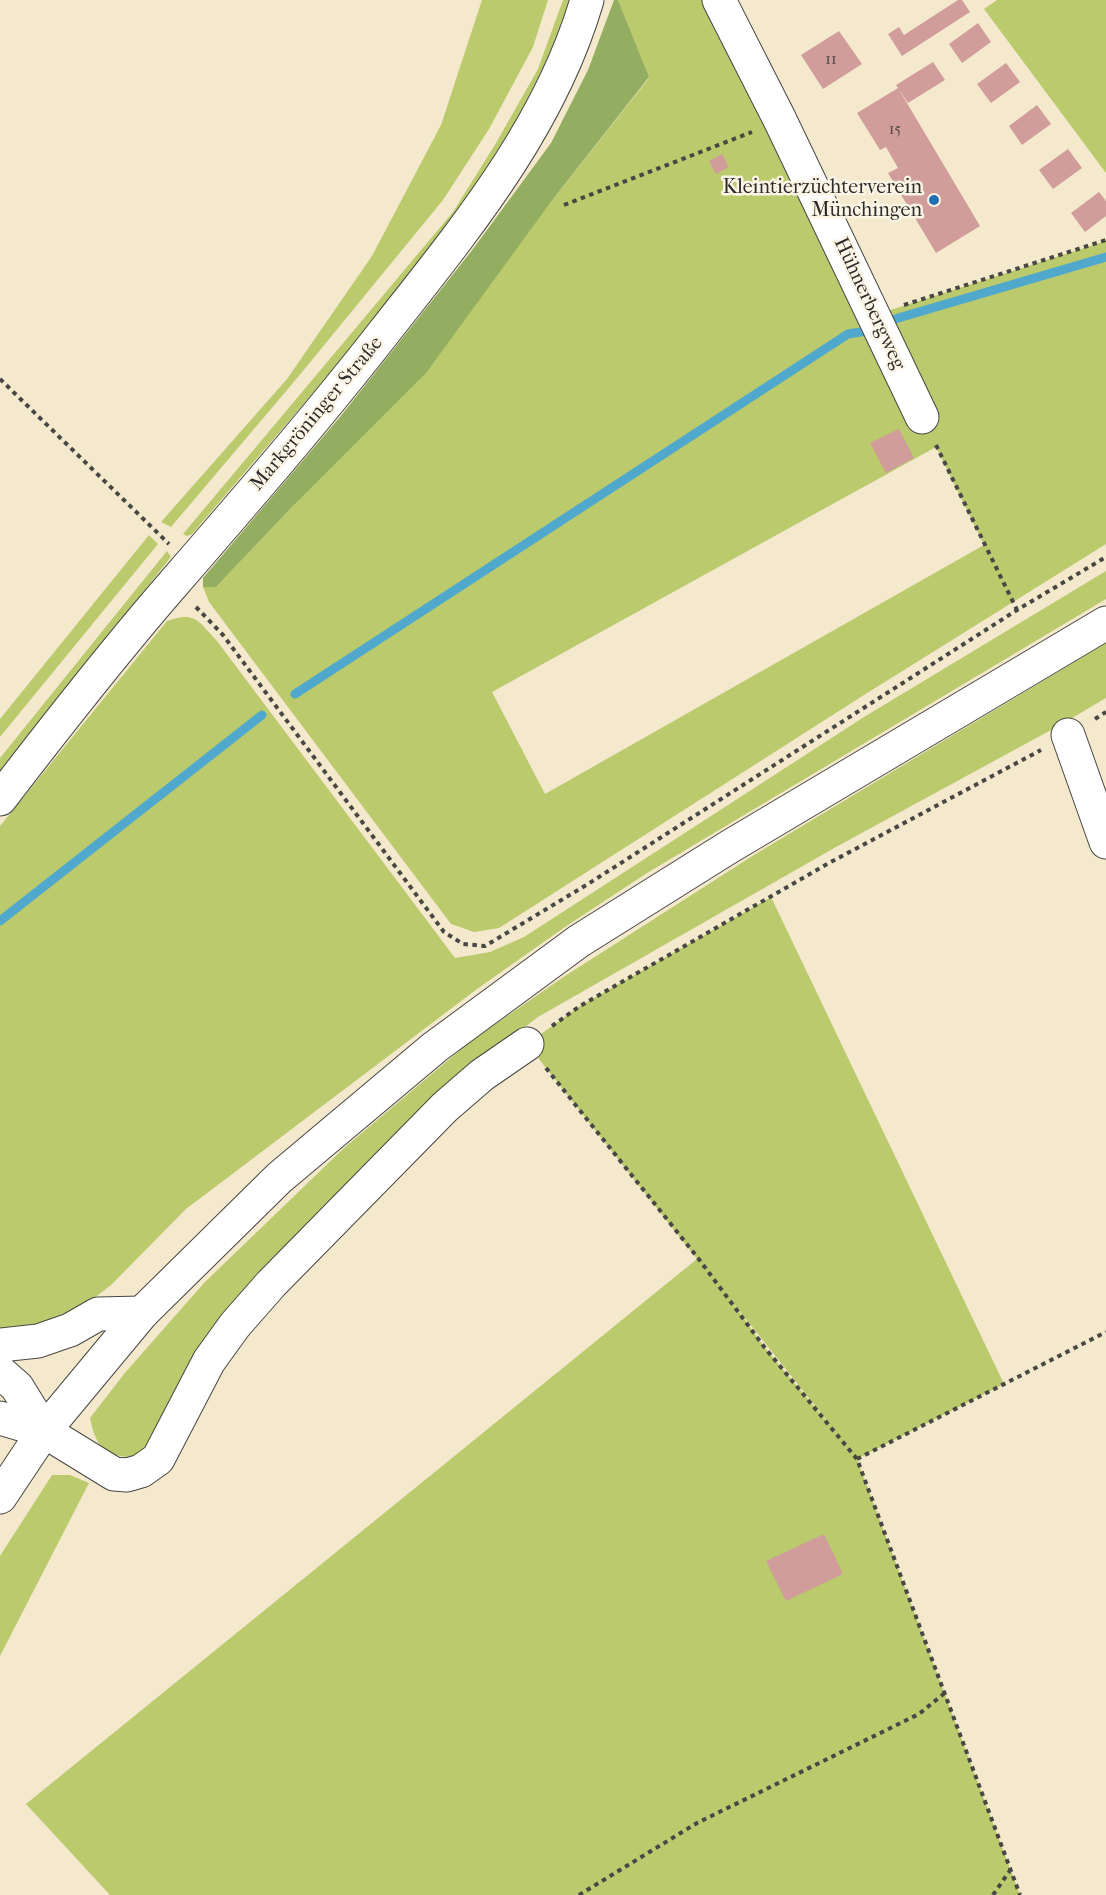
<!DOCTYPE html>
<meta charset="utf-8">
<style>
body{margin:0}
canvas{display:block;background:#f4e8cd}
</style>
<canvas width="1106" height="1895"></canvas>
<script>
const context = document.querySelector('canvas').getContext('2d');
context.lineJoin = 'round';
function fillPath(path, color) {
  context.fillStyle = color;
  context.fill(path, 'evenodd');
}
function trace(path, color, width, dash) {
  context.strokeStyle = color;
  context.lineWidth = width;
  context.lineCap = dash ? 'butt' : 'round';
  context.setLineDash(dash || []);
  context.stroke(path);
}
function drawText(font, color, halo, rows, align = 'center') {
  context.font = font + ' "IM FELL French Canon",serif';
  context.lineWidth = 5;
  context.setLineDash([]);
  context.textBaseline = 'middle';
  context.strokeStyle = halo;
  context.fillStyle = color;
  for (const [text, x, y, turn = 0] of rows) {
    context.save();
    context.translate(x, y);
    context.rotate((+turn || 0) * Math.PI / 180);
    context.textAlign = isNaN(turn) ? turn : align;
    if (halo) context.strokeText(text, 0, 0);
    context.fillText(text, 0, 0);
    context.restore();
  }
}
fillPath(new Path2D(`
 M482 0H548L533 47 489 129 443 200 298 377 171 527 161 522 287 379 372 256 441 125Z
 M563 0H573L550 63 522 115 447 231 329 374 192 534 187 536 183 534 453 212 496 143 538 69Z
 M618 0H704L875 315 1106 241V544L864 695 499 928 474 932 451 924 209 602 203 587H216L292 507 550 203 649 78ZM936 447 984 545 545 794 492 692Z
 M997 0H1106V173L984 9Z
 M149 535 158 544 0 737V719Z
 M167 551 171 557 0 771V758Z
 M1106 571V599L647 873 565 927 477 989 186 1209 111 1285 80 1309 37 1329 0 1333V826L167 621C196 611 198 621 217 641L455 958 490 952 524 937 864 717Z
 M1106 643V698L1062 724 836 847 538 1017 487 1056 158 1437C151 1443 144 1451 135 1455 130 1458 126 1457 121 1456 99 1452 94 1438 90 1418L124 1374 204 1283 344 1148 471 1041 565 976 754 855Z
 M771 897 1004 1384 857 1459 1020 1895H110L26 1804 697 1259 527 1044 580 1006ZM730 1299 828 1422V1423L765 1348Z
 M52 1475H70L89 1483 0 1656V1556Z`), '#baca6d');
fillPath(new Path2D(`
 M614 0H618L649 77 550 203 426 373 292 507 216 587H203V578L340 417 473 249 551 143 588 70Z`), '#93ae60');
trace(new Path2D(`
 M895 319 1106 257
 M295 694 848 334 867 331
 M0 921 262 715`), '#50a9cd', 9);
fillPath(new Path2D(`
 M958 0H962L970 12 902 56 888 34 899 27 904 35Z
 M978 23 991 42 962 63 949 44Z
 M839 31 862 64 823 89 801 55Z
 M933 62 945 80 908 103 896 85Z
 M1006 63 1020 82 991 103 977 84Z
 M898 88 980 226 936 253 888 173 898 168 886 147 880 150 857 113Z
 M1037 105 1051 124 1022 145 1009 126Z
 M1068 149 1082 168 1053 189 1039 170Z
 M722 154 729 167 716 174 709 161Z
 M1099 192 1106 201V216L1085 232 1071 213Z
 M899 429 914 458 886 473 870 443Z
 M824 1534 843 1574 786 1601 766 1561Z`), '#d09d9a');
const minor = new Path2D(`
 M719 0 780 120 922 417
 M1068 735 1106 842
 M0 799C56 726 113 653 173 584 245 501 317 418 385 331 465 229 550 127 587 0
 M0 1345 38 1341 70 1330 98 1314 142 1313
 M0 1372 17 1387 44 1431
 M0 1418 44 1431 114 1474 127 1475 141 1471 158 1459 209 1361 235 1325 271 1284 445 1107 482 1075 527 1044`);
const major = new Path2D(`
 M0 1497 44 1431 142 1313 279 1178 435 1047 579 941 729 847 1106 623`);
trace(minor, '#494743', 35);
trace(major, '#494743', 35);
trace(new Path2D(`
 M564 205 752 132
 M904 305 1106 240
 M0 379 169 544
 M936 445 1017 610
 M196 607 223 635 444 932 463 944 485 946 588 884 1017 610 1106 557
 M1095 719 1106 712
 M552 1026 580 1006 829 863 1041 750
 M546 1068 698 1258 765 1348 857 1459 1020 1895
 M857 1459 1106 1332
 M579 1895 697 1823 919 1714 946 1692
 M993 1895 1011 1869`), '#494743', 4, [4.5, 4.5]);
trace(minor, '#fff', 33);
trace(major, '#fff', 33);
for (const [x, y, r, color] of [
 [934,200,6,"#1f6fb2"]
]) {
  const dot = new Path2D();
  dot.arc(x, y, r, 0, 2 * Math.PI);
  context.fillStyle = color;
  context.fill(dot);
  trace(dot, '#fcf5e5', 2);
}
drawText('16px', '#544847', null, [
 ["11",831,60],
 ["15",895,130]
]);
drawText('20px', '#2b2b2b', '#fcf5e5', [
 ["Kleintierzüchterverein",922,188],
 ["Münchingen",922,211]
], 'right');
drawText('20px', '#2b2b2b', '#fcf5e5', [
 ["Hühnerbergweg",869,304,65],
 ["Markgröninger Straße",317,414,-50]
]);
</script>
